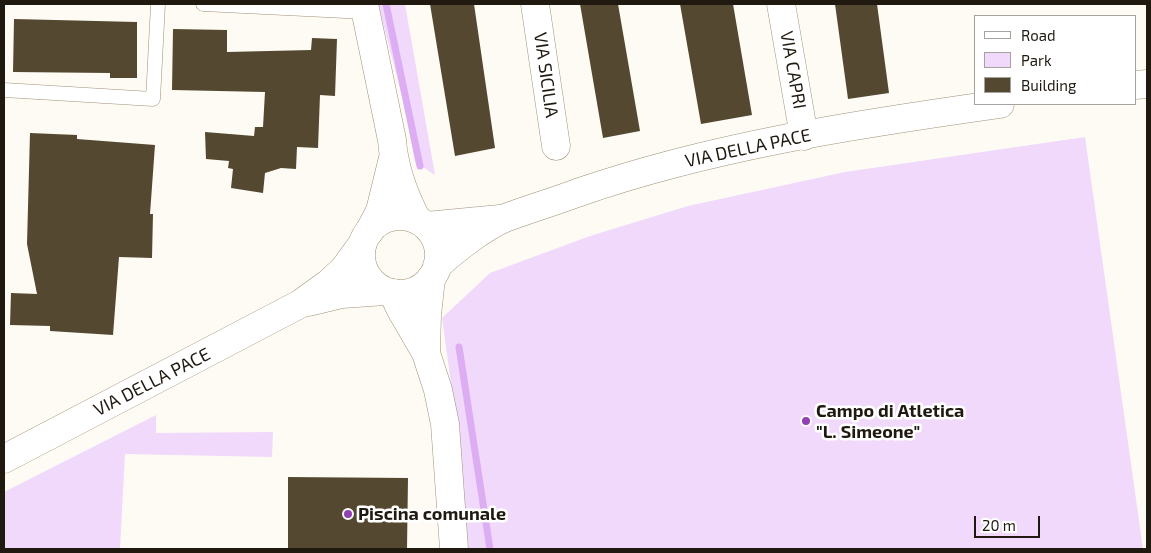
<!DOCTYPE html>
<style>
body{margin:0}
#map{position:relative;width:1151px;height:553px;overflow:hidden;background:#fefbf5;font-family:"Exo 2",sans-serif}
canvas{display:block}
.frame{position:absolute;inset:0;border:5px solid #1f1910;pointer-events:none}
.legend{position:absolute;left:974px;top:15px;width:162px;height:90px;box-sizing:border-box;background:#fff;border:1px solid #a5a39f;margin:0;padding:6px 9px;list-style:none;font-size:15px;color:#1f1910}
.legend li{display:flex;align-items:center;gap:10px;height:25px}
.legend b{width:25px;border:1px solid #a5a39f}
.scale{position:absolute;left:974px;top:516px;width:66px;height:22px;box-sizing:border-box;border:2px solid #1f1910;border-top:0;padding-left:6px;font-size:15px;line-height:18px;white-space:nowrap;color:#1f1910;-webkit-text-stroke:4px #fff;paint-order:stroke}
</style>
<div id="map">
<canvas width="1151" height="553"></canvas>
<div class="frame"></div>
<ul class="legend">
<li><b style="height:6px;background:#fff"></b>Road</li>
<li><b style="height:14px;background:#f0d9fa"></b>Park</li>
<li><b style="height:14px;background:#554830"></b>Building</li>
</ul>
<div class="scale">20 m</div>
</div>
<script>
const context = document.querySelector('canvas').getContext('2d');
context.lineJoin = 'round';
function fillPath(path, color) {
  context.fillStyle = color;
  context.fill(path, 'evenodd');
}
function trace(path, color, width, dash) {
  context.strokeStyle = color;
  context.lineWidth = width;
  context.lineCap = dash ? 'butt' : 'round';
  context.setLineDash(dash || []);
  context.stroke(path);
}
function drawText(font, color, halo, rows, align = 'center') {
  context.font = font + ' "Exo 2",sans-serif';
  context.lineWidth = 5;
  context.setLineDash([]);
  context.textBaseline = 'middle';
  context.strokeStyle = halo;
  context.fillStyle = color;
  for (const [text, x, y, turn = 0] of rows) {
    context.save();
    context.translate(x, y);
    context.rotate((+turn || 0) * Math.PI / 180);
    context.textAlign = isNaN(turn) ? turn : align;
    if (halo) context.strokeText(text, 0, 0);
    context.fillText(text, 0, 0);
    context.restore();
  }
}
fillPath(new Path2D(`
 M378 4H405L435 175 415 162 404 104Z
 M1085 137 1143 549H467L461 455 442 318 490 273 590 236 688 206 845 172Z
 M156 415V433L273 432 272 457 125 454 120 549H4V492Z`), '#f0d9fa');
trace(new Path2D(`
 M386 4 420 166
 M459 347 490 549`), '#ddadf3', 7);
fillPath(new Path2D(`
 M430 4H474L495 148 455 156Z
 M580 4H618L640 131 603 138Z
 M680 4H733L752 115 701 124Z
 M835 4H877L889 93 848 99Z
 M14 19 137 22V78H110V73L13 72Z
 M173 29 227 30V52L311 50 312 38 337 39 335 96 320 95 318 148 297 147 296 169 281 168 265 173 263 193 231 188 233 169 228 168 229 161 206 159 205 132 254 136 255 127H263L265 92 172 90Z
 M30 133 77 135V139L155 145 150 214H153L152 258 119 257 113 335 50 331V326L10 325 11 293 37 294 27 244Z
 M288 477 408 478 407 549H288Z`), '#554830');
const service = new Path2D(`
 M203 4 366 12
 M4 90 153 99 158 4`);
const minor = new Path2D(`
 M364 4 392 140C394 169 404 195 417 220
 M535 4 556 146
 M781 4 804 136
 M369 232 380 211 393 158
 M393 293 401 310 426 353 438 390 445 424 454 549
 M426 353 427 315 431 278`);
const tertiary = new Path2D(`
 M1135 85 1147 84
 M361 255a39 39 0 1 1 78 0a39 39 0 1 1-78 0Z
 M426 226 500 219
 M437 266C454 250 484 227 505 218 529 209 553 202 577 193 712 146 858 124 1000 104
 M309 302 342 294 385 291
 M4 459 300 304 329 283 344 269 363 243`);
trace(service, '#a09178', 15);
trace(minor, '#a09178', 29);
trace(tertiary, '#a09178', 29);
trace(service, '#fff', 14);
trace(minor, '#fff', 28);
trace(tertiary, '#fff', 28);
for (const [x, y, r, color] of [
 [806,421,5,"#9141b1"],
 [348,514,5,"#9141b1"]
]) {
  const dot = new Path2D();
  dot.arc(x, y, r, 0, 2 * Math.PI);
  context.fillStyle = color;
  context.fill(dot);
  trace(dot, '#fff', 2);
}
drawText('18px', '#1f1910', '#fff', [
 ["VIA CAPRI",793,70,80],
 ["VIA SICILIA",546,75,82],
 ["VIA DELLA PACE",748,148,-12],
 ["VIA DELLA PACE",152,382,-27]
]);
drawText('bold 18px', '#1f1910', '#fff', [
 ["Campo di Atletica",816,411],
 ["\"L. Simeone\"",816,432],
 ["Piscina comunale",358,514]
], 'left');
</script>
